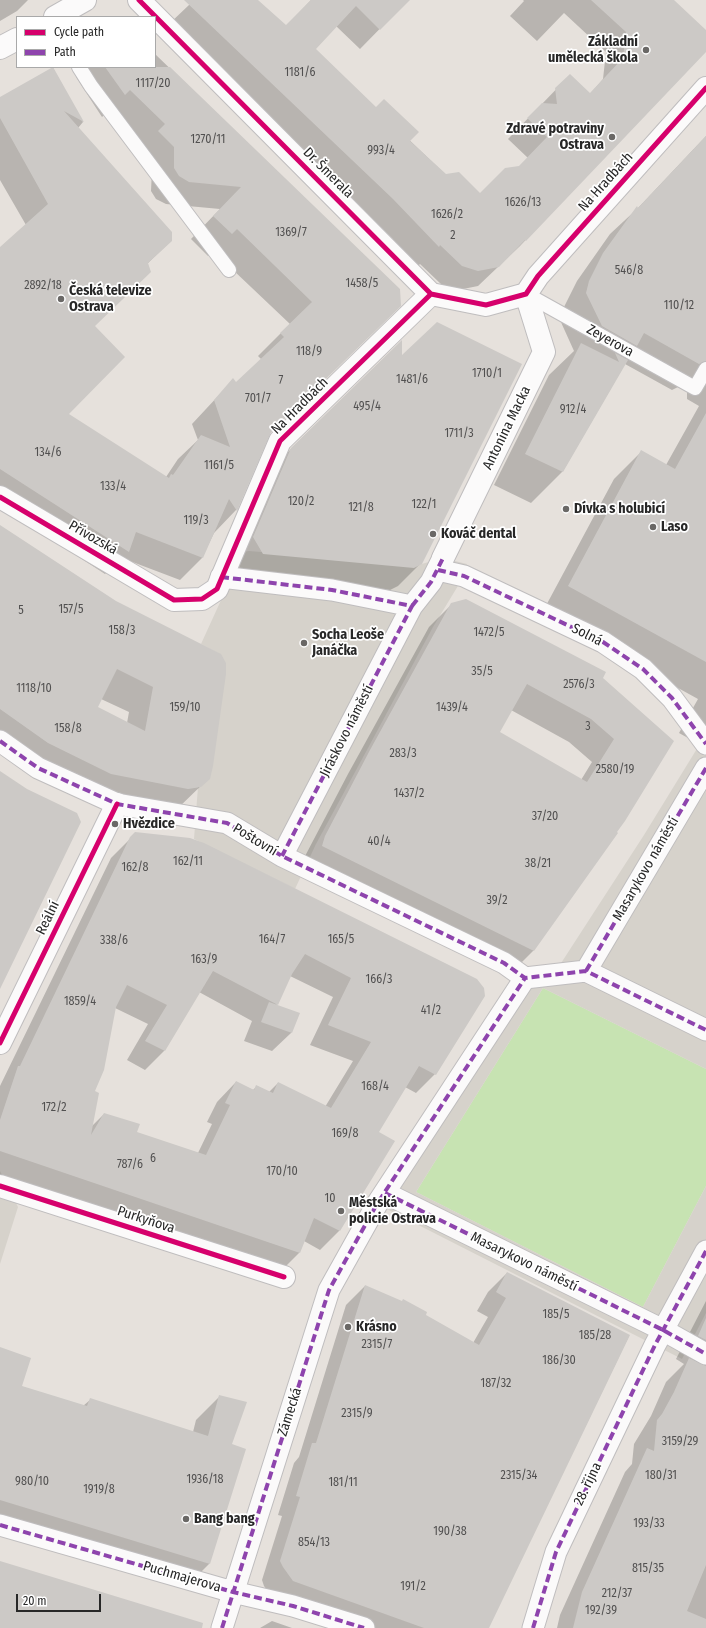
<!DOCTYPE html>
<meta charset="utf-8">
<style>
body{margin:0}
#map{position:relative;width:706px;height:1628px;overflow:hidden;background:#e6e1dc;font-family:"Fira Sans Condensed",sans-serif}
canvas{display:block}
.legend{position:absolute;left:16px;top:16px;width:140px;height:52px;box-sizing:border-box;background:#fff;border:1px solid #a9a9a9;margin:0;padding:5px 7px;list-style:none;font-size:12px;color:#272727}
.legend li{display:flex;align-items:center;gap:8px;height:20px}
.legend b{width:20px;border:1px solid #a9a9a9}
.scale{position:absolute;left:16px;top:1594px;width:85px;height:18px;box-sizing:border-box;border:2px solid #272727;border-top:0;padding-left:5px;font-size:12px;line-height:14px;white-space:nowrap;color:#272727;-webkit-text-stroke:3px #fff;paint-order:stroke}
</style>
<div id="map">
<canvas width="706" height="1628"></canvas>
<ul class="legend">
<li><b style="height:5px;background:#d6006c"></b>Cycle path</li>
<li><b style="height:5px;background:#8e44ad"></b>Path</li>
</ul>
<div class="scale">20 m</div>
</div>
<script>
const context = document.querySelector('canvas').getContext('2d');
context.lineJoin = 'round';
function fillPath(path, color) {
  context.fillStyle = color;
  context.fill(path, 'evenodd');
}
function trace(path, color, width, dash) {
  context.strokeStyle = color;
  context.lineWidth = width;
  context.lineCap = dash ? 'butt' : 'round';
  context.setLineDash(dash || []);
  context.stroke(path);
}
function drawText(font, color, halo, rows, align = 'center') {
  context.font = font + ' "Fira Sans Condensed",sans-serif';
  context.lineWidth = 3.5;
  context.setLineDash([]);
  context.textBaseline = 'middle';
  context.strokeStyle = halo;
  context.fillStyle = color;
  for (const [text, x, y, turn = 0] of rows) {
    context.save();
    context.translate(x, y);
    context.rotate((+turn || 0) * Math.PI / 180);
    context.textAlign = isNaN(turn) ? turn : align;
    if (halo) context.strokeText(text, 0, 0);
    context.fillText(text, 0, 0);
    context.restore();
  }
}
fillPath(new Path2D(`
 M543 988 706 1069V1186L643 1307 416 1192Z`), '#c7e3b2');
fillPath(new Path2D(`
 M249 551 418 565 443 558 467 564 464 576 433 627 368 748 316 844 295 889 194 839 198 787 218 653 201 644 243 552Z
 M706 734V1069L543 988 416 1192 643 1307 706 1186V1313L682 1359 377 1204 525 978 554 974 644 835Z
 M0 1171 18 1207 0 1264Z`), '#d6d2cb');
fillPath(new Path2D(`
 M0 0H28L17 11 0 21Z
 M197 0H257L286 26 311 0H408L360 49 336 26 314 49 446 175 480 194 518 168 528 158 508 139 570 75 590 94 603 79 606 52 564 13 537 41 510 16 524 1 523 0H673L706 32V50L520 246 478 286 458 290 442 285 420 264 418 266 392 241 393 239 169 24 189 5Z
 M155 54 399 289 270 433 236 510 214 533 202 558 180 580 122 558 105 574 0 506V248L26 225 0 180V98L53 68 83 122 78 128 171 241 147 264 94 326 67 414 166 477 178 459 198 440 192 424 233 380 236 384 262 360 258 356 290 324 213 251 208 256 191 239 220 209 166 204 156 199 151 191 152 170 107 112 102 117 76 77 87 67H155Z
 M706 136V748L679 733 698 699 542 613 614 479 641 452 666 465 699 406 687 399V392L683 388 678 387 672 390 625 364 563 471 531 503 494 485 549 375 574 351 560 320 563 309 577 281 610 234 638 208Z
 M401 357 421 563 398 586 390 590 240 577 230 561 268 472 291 449Z
 M0 531 116 602 209 778 174 812 162 814 0 752ZM101 699 129 712 127 723 96 708Z
 M452 604 601 679 672 742 534 950 511 973 303 860 348 774 429 627ZM511 710 569 742 592 762 581 780 498 732Z
 M136 833 477 980 435 1074 416 1093 405 1087 377 1133 394 1141 339 1231 320 1250 304 1241 299 1253 280 1272 0 1177V1086L111 858ZM290 976 333 997 310 1045 353 1061 325 1107 278 1083 269 1092 257 1086 253 1090 236 1082 217 1102 207 1122 212 1124 198 1153 136 1133 104 1114 92 1126 94 1092 115 1008 148 1024 127 1060 145 1070 164 1051 199 992 252 1021 244 1041 272 1051 291 1033 299 1014 276 1006Z
 M507 1273 629 1336 488 1628H353L274 1600 264 1586 262 1580 282 1516 278 1515 294 1463 299 1457 346 1305 365 1286 425 1316 473 1343 488 1317 477 1311 488 1292Z
 M706 1301V1628H557L560 1615 625 1472 632 1464 634 1444 651 1416 666 1382 684 1364 676 1359Z
 M0 1348 20 1386 83 1406 90 1400 193 1432 196 1420 220 1396 231 1445 209 1564 185 1588 0 1530Z
 M272 1621 292 1628H260Z`), '#0003');
fillPath(new Path2D(`
 M184 0H258L286 25 311 0H410L380 30 356 6 316 49 376 107 384 99 419 132 410 141 446 174 459 172 480 193 505 168 519 166 547 137 527 118 542 103 557 104 555 88 570 74 590 93 623 58 626 32 591 0H674L706 30V52L526 241 525 240 499 267 478 271 462 266 440 245 439 247 393 199Z
 M53 67 84 122 64 111 172 232V241L148 263 151 272 95 326 125 357 69 414 169 478 171 474 173 475 201 435 230 447 214 400 233 378 236 382 284 337 280 333 312 302 237 229 232 234 213 216 241 187 189 182 179 176 174 168V147L158 131 165 124 130 90 125 95 105 67H170L400 289 401 306 271 432 237 511 229 499 203 558 136 532 129 552 0 469V247L48 204 0 118V97Z
 M706 136V361L699 364 644 333 637 346 602 326 586 293 589 281 603 253 637 206 638 208Z
 M437 322 522 364 422 564 414 568 263 554 253 537 291 448 402 340V355Z
 M581 343 619 362 615 353 628 360 563 472 525 454Z
 M706 413V662L568 586 641 450 675 469Z
 M0 525 116 601 221 654 226 663V674L213 766 210 779 201 787 188 789 111 774 48 743 0 709ZM117 669 153 687 145 731 98 707Z
 M466 599 606 672 603 678 674 741 625 821 617 832 618 833 534 951 322 846 325 836 370 750 451 603ZM527 684 591 719 614 739 587 782 500 732Z
 M0 771 27 789 77 813 81 822 0 989Z
 M135 832 190 838 204 843 477 979 484 988 485 996 436 1075 419 1066 379 1132 395 1141 340 1231 314 1218 300 1253 0 1151V1120L18 1066H20L130 837ZM305 954 351 978 328 1025 371 1042 331 1108 278 1082 273 1093 256 1085 254 1090 236 1081 225 1103 230 1105 206 1155 137 1132 140 1124 104 1113 91 1135 99 1093 95 1091 104 1070 116 1007 127 985 167 1005 145 1041 165 1051 213 971 278 1005 292 974Z
 M269 1002 300 1013 292 1033 261 1022Z
 M507 1272 630 1335 489 1628H424L293 1581 283 1567 280 1561 300 1497 296 1496 312 1443H316L365 1285 402 1301 403 1299 427 1312 426 1315 479 1345 506 1298 496 1292Z
 M706 1318V1340L698 1336Z
 M0 1347 31 1358 22 1386 87 1406 90 1398 208 1436 219 1395 247 1402 232 1444 246 1449 210 1564 0 1500Z
 M689 1358 706 1366V1565L687 1611 706 1619V1628H573L582 1592 647 1448 654 1451 657 1420 662 1414 674 1392Z
 M0 1561 203 1623 202 1628H0Z`), '#ccc9c6');
const service = new Path2D(`
 M79 67 91 86 229 270
 M526 294 695 388 706 369`);
const pedestrian = new Path2D(`
 M438 570 464 576 603 642 643 669 672 698 706 744
 M221 577 332 590 412 606 282 856
 M412 606 431 582 443 558
 M0 741 38 768 117 804 227 823 282 856 504 963 525 978 586 971 706 1030
 M586 971 706 768
 M385 1193 663 1330 706 1354
 M0 1525 233 1592 293 1606 364 1628
 M222 1628 329 1290 377 1204 525 978
 M533 1628 556 1552 655 1345 706 1251`);
const minor = new Path2D(`
 M139 0 431 294 486 305 526 294
 M55 17 85 0
 M0 48 17 39
 M526 294 538 276 706 88
 M0 497 174 600 202 599 217 589 280 441 431 294
 M443 558 544 352 526 294
 M0 1043 117 804
 M0 1186 284 1277`);
trace(service, '#bfbdbe', 16);
trace(pedestrian, '#bfbdbe', 23);
trace(minor, '#bfbdbe', 24);
trace(service, '#fbfafa', 14);
trace(pedestrian, '#fbfafa', 21);
trace(minor, '#fbfafa', 22);
trace(new Path2D(`
 M438 570 464 576 603 642 643 669 672 698 706 744
 M221 577 332 590 412 606 282 856
 M412 606 431 582 443 558
 M0 741 38 768 117 804 227 823 282 856 504 963 525 978 586 971 706 1030
 M586 971 706 768
 M385 1193 663 1330 706 1354
 M0 1525 233 1592 293 1606 364 1628
 M222 1628 329 1290 377 1204 525 978
 M533 1628 556 1552 655 1345 706 1251`), '#8e44ad', 4, [8, 4]);
trace(new Path2D(`
 M139 0 431 294 486 305 526 294 538 276 706 88
 M0 497 174 600 202 599 217 589 280 441 431 294
 M0 1043 117 804
 M0 1186 284 1277`), '#d6006c', 5);
for (const [x, y, r, color] of [
 [646,50,4,"#6a6866"],
 [612,137,4,"#6a6866"],
 [61,299,4,"#6a6866"],
 [566,509,4,"#6a6866"],
 [653,527,4,"#6a6866"],
 [433,534,4,"#6a6866"],
 [304,643,4,"#6a6866"],
 [115,824,4,"#6a6866"],
 [341,1211,4,"#6a6866"],
 [348,1327,4,"#6a6866"],
 [186,1519,4,"#6a6866"]
]) {
  const dot = new Path2D();
  dot.arc(x, y, r, 0, 2 * Math.PI);
  context.fillStyle = color;
  context.fill(dot);
  trace(dot, '#fff', 1.5);
}
drawText('12px', '#515050', null, [
 ["1181/6",300,73],
 ["1117/20",153,84],
 ["1270/11",208,140],
 ["993/4",381,151],
 ["1626/13",523,203],
 ["1626/2",447,215],
 ["1369/7",291,233],
 ["2",453,236],
 ["546/8",629,271],
 ["1458/5",362,284],
 ["2892/18",43,286],
 ["110/12",679,306],
 ["118/9",309,352],
 ["1710/1",487,374],
 ["1481/6",412,380],
 ["7",281,381],
 ["701/7",258,399],
 ["495/4",367,407],
 ["912/4",573,410],
 ["1711/3",459,434],
 ["134/6",48,453],
 ["1161/5",219,466],
 ["133/4",113,487],
 ["120/2",301,502],
 ["122/1",424,505],
 ["121/8",361,508],
 ["119/3",196,521],
 ["157/5",71,610],
 ["5",21,611],
 ["158/3",122,631],
 ["1472/5",489,633],
 ["35/5",482,672],
 ["2576/3",579,685],
 ["1118/10",34,689],
 ["159/10",185,708],
 ["1439/4",452,708],
 ["3",588,727],
 ["158/8",68,729],
 ["283/3",403,754],
 ["2580/19",615,770],
 ["1437/2",409,794],
 ["37/20",545,817],
 ["40/4",379,842],
 ["162/11",188,862],
 ["38/21",538,864],
 ["162/8",135,868],
 ["39/2",497,901],
 ["164/7",272,940],
 ["165/5",341,940],
 ["338/6",114,941],
 ["163/9",204,960],
 ["166/3",379,980],
 ["1859/4",80,1002],
 ["41/2",431,1011],
 ["168/4",375,1087],
 ["172/2",54,1108],
 ["169/8",345,1134],
 ["6",153,1159],
 ["787/6",130,1165],
 ["170/10",282,1172],
 ["10",330,1199],
 ["185/5",556,1315],
 ["185/28",595,1336],
 ["2315/7",377,1345],
 ["186/30",559,1361],
 ["187/32",496,1384],
 ["2315/9",357,1414],
 ["3159/29",680,1442],
 ["2315/34",519,1476],
 ["180/31",661,1476],
 ["1936/18",205,1480],
 ["980/10",32,1482],
 ["181/11",343,1483],
 ["1919/8",99,1490],
 ["193/33",649,1524],
 ["190/38",450,1532],
 ["854/13",314,1543],
 ["815/35",648,1569],
 ["191/2",413,1587],
 ["212/37",617,1594],
 ["192/39",601,1611]
]);
drawText('bold 14px', '#272727', '#fff', [
 ["Základní",638,42,"right"],
 ["umělecká škola",638,58,"right"],
 ["Zdravé potraviny",604,129,"right"],
 ["Ostrava",604,145,"right"],
 ["Česká televize",69,291],
 ["Ostrava",69,307],
 ["Dívka s holubicí",574,509],
 ["Laso",661,527],
 ["Kováč dental",441,534],
 ["Socha Leoše",312,635],
 ["Janáčka",312,651],
 ["Hvězdice",123,824],
 ["Městská",349,1203],
 ["policie Ostrava",349,1219],
 ["Krásno",356,1327],
 ["Bang bang",194,1519]
], 'left');
drawText('14px', '#272727', '#fff', [
 ["Dr. Šmerala",328,173,45],
 ["Na Hradbách",606,182,-48],
 ["Zeyerova",610,341,29],
 ["Na Hradbách",300,406,-45],
 ["Antonína Macka",507,428,-64],
 ["Přívozská",93,538,30],
 ["Solná",587,635,27],
 ["Jiráskovo náměstí",347,731,-63],
 ["Poštovní",255,840,31],
 ["Masarykovo náměstí",646,869,-60],
 ["Reální",48,918,-64],
 ["Purkyňova",146,1220,18],
 ["Masarykovo náměstí",524,1262,26],
 ["Zámecká",290,1412,-72],
 ["28. října",588,1484,-64],
 ["Puchmajerova",182,1577,16]
]);
</script>
